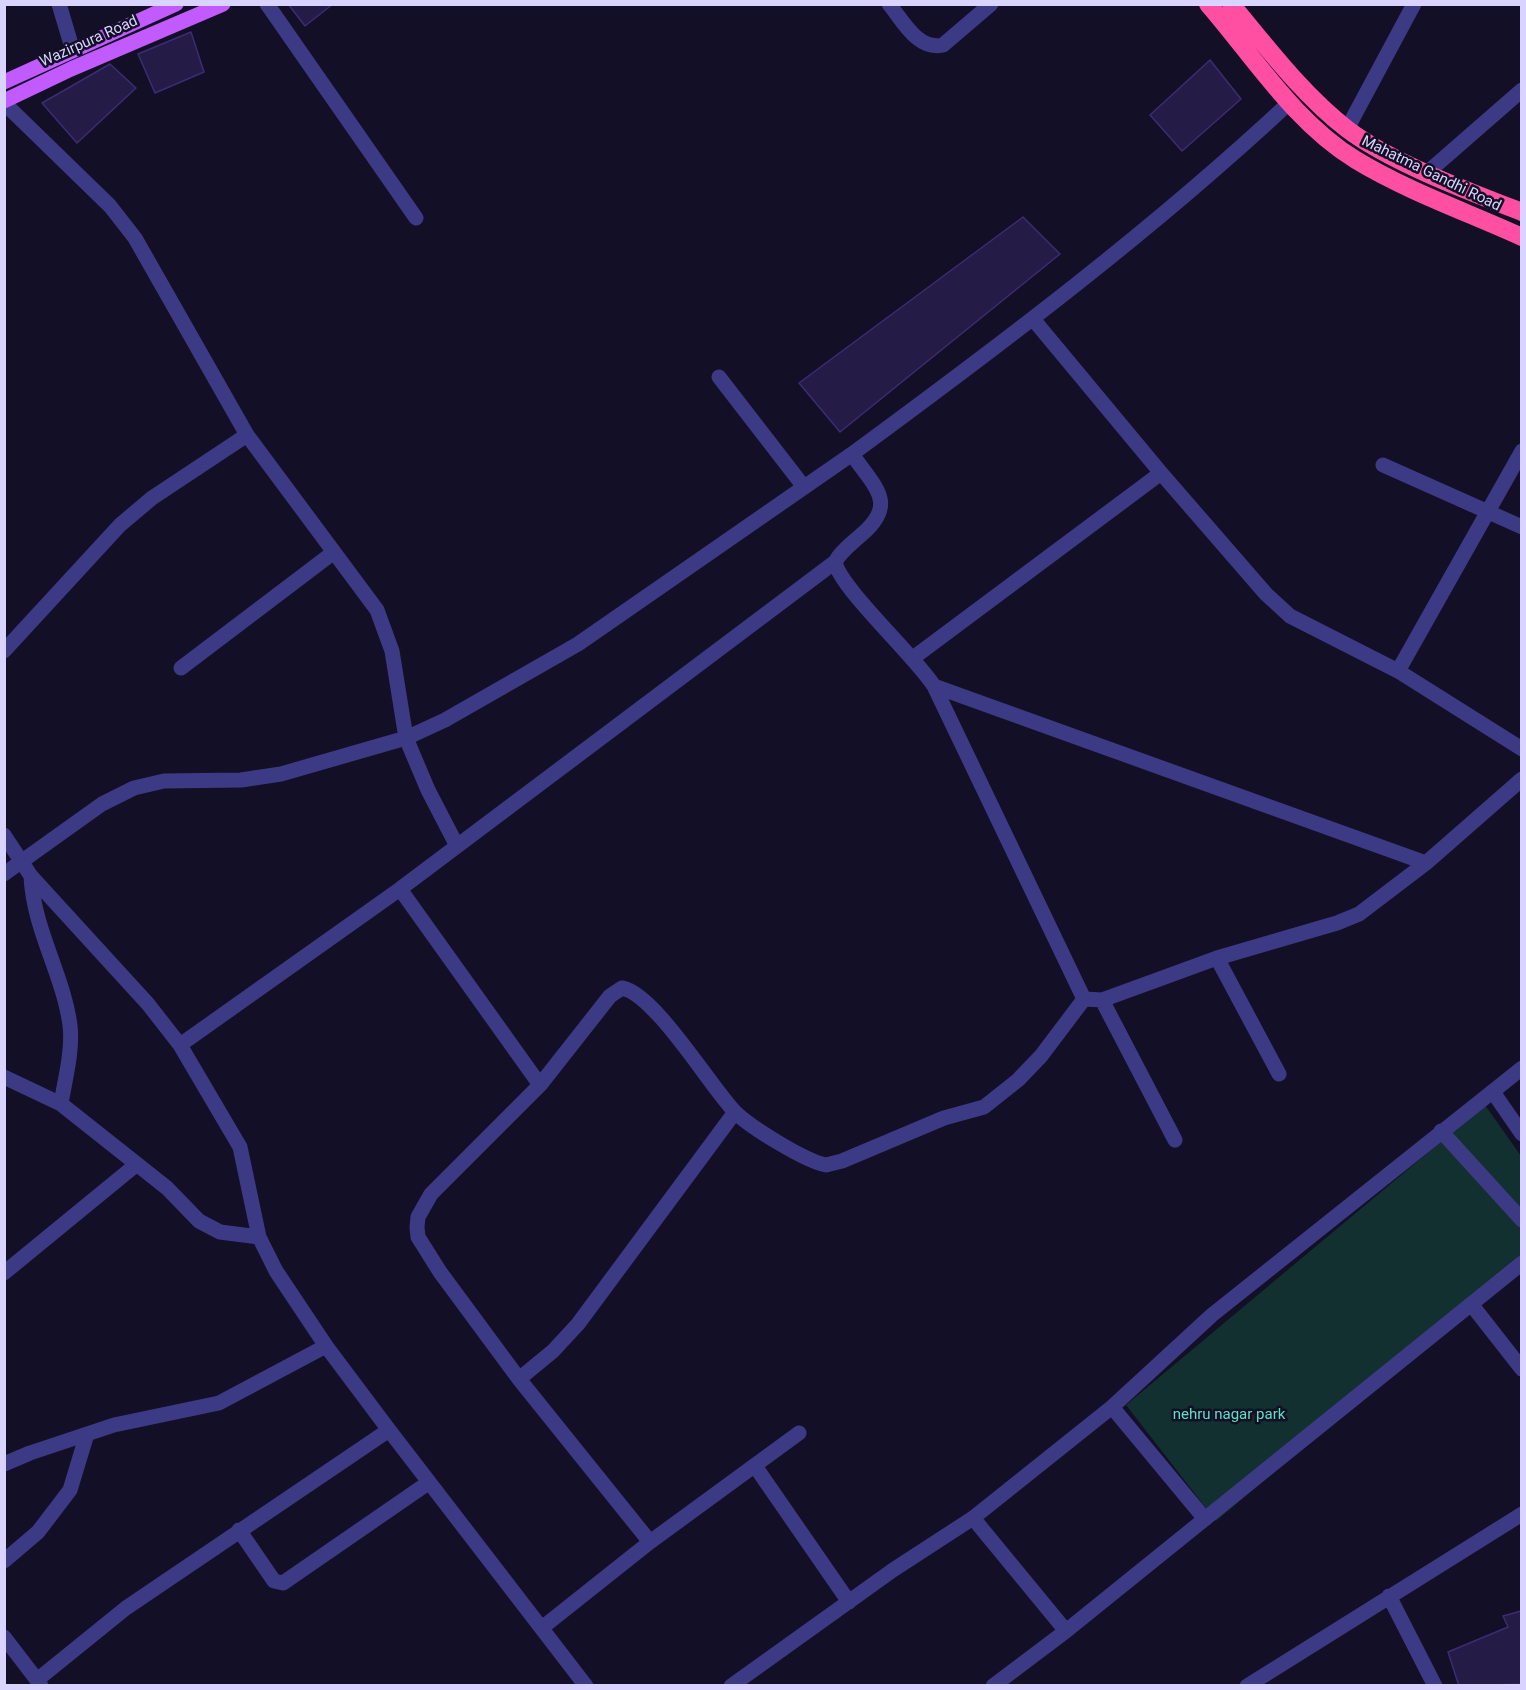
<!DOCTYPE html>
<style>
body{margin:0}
#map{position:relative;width:1526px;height:1690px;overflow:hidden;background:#130f26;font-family:Roboto,sans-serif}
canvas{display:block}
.frame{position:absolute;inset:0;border:6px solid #d9d4ff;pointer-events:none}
</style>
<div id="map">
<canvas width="1526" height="1690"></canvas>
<div class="frame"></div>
</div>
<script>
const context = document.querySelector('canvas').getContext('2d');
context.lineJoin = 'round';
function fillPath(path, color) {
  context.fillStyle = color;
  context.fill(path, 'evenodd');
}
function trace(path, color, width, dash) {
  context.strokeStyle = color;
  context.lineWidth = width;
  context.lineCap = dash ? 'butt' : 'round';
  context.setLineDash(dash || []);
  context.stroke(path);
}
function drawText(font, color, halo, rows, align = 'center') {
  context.font = font + ' Roboto,sans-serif';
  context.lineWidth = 5;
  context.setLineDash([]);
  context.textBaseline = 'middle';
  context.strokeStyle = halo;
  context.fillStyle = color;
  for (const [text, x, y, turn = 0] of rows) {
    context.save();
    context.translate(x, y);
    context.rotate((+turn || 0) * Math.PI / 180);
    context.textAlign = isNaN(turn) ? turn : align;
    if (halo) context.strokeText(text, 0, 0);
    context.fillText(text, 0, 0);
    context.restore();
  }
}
fillPath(new Path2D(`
 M1485 1105 1521 1156V1263L1216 1521 1126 1405Z`), '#12302f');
const building = new Path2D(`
 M288 4H333L305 26Z
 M191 32 204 72 155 93 138 54Z
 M1210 60 1241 99 1182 151 1150 115Z
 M110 64 136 88 77 143 42 103Z
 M1023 217 1060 254 840 432 799 383Z
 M1521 1611V1684L1459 1686 1448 1652 1508 1627 1503 1616Z`);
fillPath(building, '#241b47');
trace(building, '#3b2d73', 1.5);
trace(new Path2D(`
 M59 4 73 51
 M267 4 416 218
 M889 4C903 21 918 51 943 45L991 4
 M4 103 110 206 135 238 247 435 377 610 392 651 406 738 428 790 456 844
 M1347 129 1414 4
 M1428 172 1522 90
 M1033 319 1161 473 1266 594 1290 616 1398 671 1522 749
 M719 377 804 487
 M1383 465 1522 527
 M835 562C840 588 915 656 934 686L1084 999 1102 1000 1217 958 1337 923 1359 914 1426 863 1522 779
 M4 651 120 525 152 498 247 435
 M913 658 1161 473
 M181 668 334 552
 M1398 671 1522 451
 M934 686 1426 863
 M4 835 31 876 148 1004 180 1045 240 1147 259 1237 276 1271 326 1346 389 1430 586 1686
 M4 874 102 804 134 788 164 781 241 780 281 774 406 738 445 720 578 644 852 454
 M31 876C33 928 63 974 70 1025 73 1050 65 1079 61 1104
 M400 889 540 1085
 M1217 958 1279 1074
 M1102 1000 1175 1140
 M180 1045 400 889 835 562C841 551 851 544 861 535 899 503 874 487 852 454 1003 343 1153 230 1290 102
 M4 1077 61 1104 167 1188 199 1221 220 1232 259 1237
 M1493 1092 1522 1134
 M1441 1131 1522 1220
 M4 1273 137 1164
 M1471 1304 1522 1369
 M519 1379 553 1351 578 1324 735 1112
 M1112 1407 1205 1519
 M4 1464 30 1453 114 1425 219 1403 326 1346
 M755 1466 849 1602
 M973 1518 1066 1631
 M239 1530 274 1581 283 1583 428 1483
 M650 1542 519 1379 440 1272 418 1237 417 1227 418 1217 431 1194 540 1085 610 996 622 988C655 994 710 1086 735 1112 750 1127 805 1161 826 1165L842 1161 944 1118 984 1107 1018 1080 1041 1056 1084 999
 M4 1561 38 1532 70 1490 87 1434
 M1389 1596 1435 1686
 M543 1627 650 1542 799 1433
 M4 1637 37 1680
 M41 1686 37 1680 126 1608 389 1430
 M731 1686 893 1570 973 1518 1112 1407 1212 1315 1522 1068
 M993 1686 1066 1631 1522 1263
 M1247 1686 1522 1514`), '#3d3a85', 15);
trace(new Path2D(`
 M4 82 176 4
 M4 101 71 69 223 4`), '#c25bff', 15);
trace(new Path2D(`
 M1208 4C1254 57 1295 123 1356 160 1407 191 1467 212 1522 237
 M1231 4C1267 47 1302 94 1347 129 1390 162 1470 192 1522 212`), '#ff4fa3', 18);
drawText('15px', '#d9d4ff', '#130f26', [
 ["Wazirpura Road",89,42,-24],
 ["Mahatma Gandhi Road",1431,174,26]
]);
drawText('15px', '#5fe0c0', '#130f26', [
 ["nehru nagar park",1229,1415]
]);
</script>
